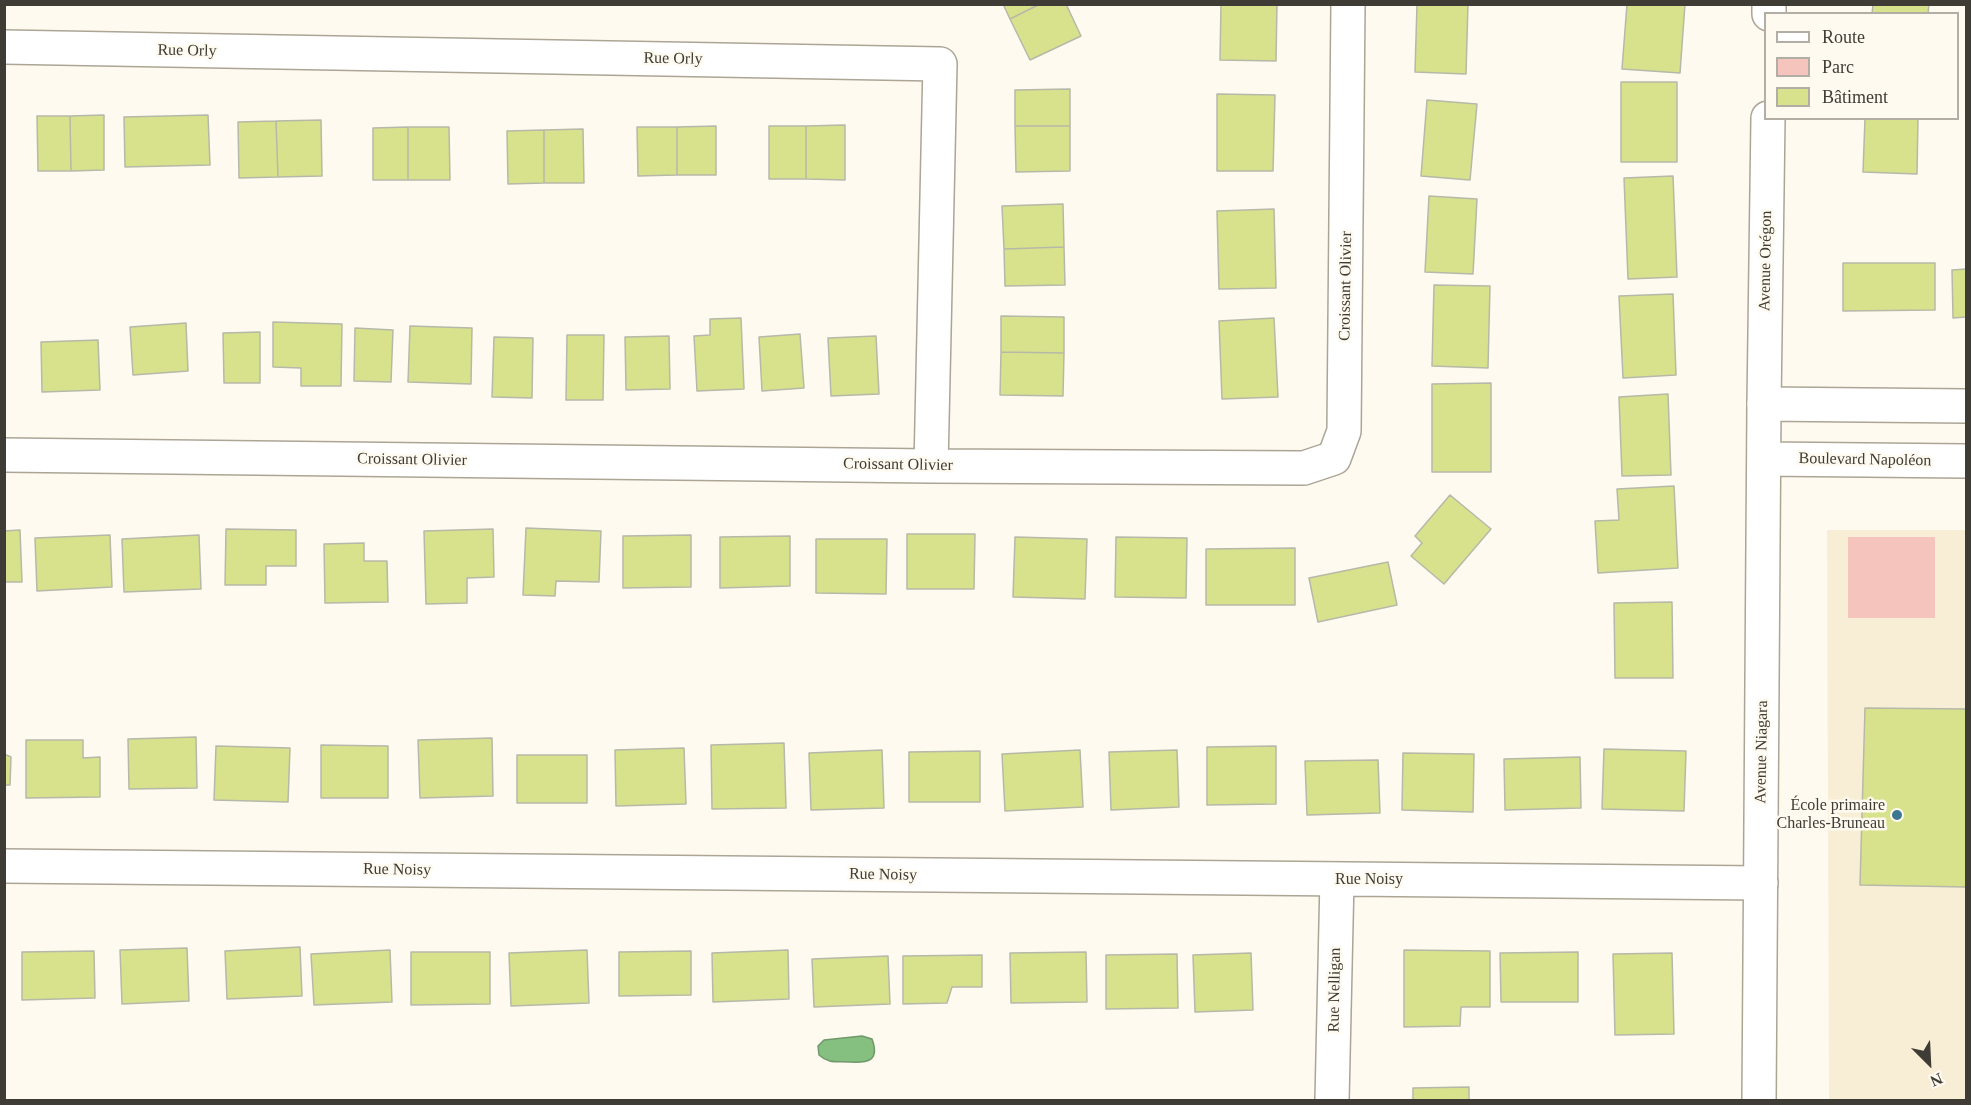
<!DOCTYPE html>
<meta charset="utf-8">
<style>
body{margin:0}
#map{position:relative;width:1971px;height:1105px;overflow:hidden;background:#fffaf0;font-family:"Times New Roman",serif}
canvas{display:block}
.frame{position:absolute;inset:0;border:6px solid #3f3c35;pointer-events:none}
.legend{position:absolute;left:1764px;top:12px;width:195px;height:108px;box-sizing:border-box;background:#fffaf0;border:2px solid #b2aea5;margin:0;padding:8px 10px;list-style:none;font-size:18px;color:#3f3c35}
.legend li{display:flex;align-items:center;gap:12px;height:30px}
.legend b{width:30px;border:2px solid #b2aea5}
.north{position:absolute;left:1899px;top:1033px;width:60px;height:60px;-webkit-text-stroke:4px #fffaf0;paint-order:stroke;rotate:156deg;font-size:16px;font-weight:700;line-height:24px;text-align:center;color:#3f3c35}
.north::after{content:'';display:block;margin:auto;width:21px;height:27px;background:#3f3c35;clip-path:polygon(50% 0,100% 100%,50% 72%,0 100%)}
</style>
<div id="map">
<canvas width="1971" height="1105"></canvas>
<div class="frame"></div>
<ul class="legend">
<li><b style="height:8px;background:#fff"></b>Route</li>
<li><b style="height:16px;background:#f5c5bd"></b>Parc</li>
<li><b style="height:16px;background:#d8e28d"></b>Bâtiment</li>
</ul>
<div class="north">N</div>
</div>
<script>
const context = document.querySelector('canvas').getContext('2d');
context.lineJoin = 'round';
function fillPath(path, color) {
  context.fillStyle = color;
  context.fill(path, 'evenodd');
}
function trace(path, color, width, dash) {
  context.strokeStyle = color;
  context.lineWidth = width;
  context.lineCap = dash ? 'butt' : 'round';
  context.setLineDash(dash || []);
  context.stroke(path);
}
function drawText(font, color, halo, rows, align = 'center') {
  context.font = font + ' "Times New Roman",serif';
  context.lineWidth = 5;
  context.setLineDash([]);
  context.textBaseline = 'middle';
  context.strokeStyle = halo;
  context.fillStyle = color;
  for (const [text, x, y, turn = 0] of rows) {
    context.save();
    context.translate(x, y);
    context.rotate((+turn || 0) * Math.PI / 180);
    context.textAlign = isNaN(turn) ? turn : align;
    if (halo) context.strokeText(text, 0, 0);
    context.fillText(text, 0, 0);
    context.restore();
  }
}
fillPath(new Path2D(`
 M1827 530H1966V1100H1829Z`), '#f8eed6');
fillPath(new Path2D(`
 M1848 537H1935V618H1848Z`), '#f5c5bd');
const water = new Path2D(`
 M862 1036 872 1039C880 1061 868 1063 850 1062 837 1061 829 1064 819 1055L818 1046 824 1040Z`);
fillPath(water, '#85c080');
trace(water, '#70986a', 1.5);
const building = new Path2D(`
 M1003 4H1040L1010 19Z
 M1040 4H1066L1081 36 1030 60 1010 19Z
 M1221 4H1277L1276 61 1220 60Z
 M1417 4H1468L1466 74 1415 72Z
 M1627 4H1685L1680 73 1622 69Z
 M1873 4H1929L1928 14H1872Z
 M1621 82H1677V162H1621Z
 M1070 89V126H1015V90Z
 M1217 94 1275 95 1273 171H1217Z
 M1427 100 1477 104 1470 180 1421 176Z
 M104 115V170L71 171 70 116Z
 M208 115 210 165 125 167 124 117Z
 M37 116H70L71 171H38Z
 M1865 118H1918L1917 174 1863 172Z
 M321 120 322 176 278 177 276 121Z
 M276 121 278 177 239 178 238 122Z
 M845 125V180L806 179V126Z
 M716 126V175H677V127Z
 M769 126H806V179H769Z
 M1015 126H1070V171L1016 172Z
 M408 127H449L450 180H408Z
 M408 127V180H373V128Z
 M637 127H677V175L638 176Z
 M583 129 584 183H544V130Z
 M544 130V183L508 184 507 131Z
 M1673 176 1677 277 1628 279 1624 178Z
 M1429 196 1477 199 1473 274 1425 272Z
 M1063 204 1064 247 1004 249 1002 206Z
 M1274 209 1276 288 1219 289 1217 211Z
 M1064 247 1065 285 1005 286 1004 249Z
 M1843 263H1935V310L1843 311Z
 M1966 269V317L1953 318 1952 270Z
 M1434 285 1490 286 1488 368 1432 366Z
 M1673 294 1676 375 1623 378 1619 296Z
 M1001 316 1064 317V353L1001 352Z
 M741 318 744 389 697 391 694 336 710 335V319Z
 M1274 318 1278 397 1222 399 1219 321Z
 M273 322 342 324 341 386H301V368L273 367Z
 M186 323 188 371 133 375 130 327Z
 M410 326 472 328 471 384 408 382Z
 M355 328 393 330 391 382 354 381Z
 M260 332V383H224L223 333Z
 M800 334 804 388 762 391 759 337Z
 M567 335H604L603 400H566Z
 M669 336 670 389 626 390 625 337Z
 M876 336 879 394 831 396 828 338Z
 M494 337 533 338 532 398 492 397Z
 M98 340 100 390 42 392 41 342Z
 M1001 352 1064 353 1063 396 1000 395Z
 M1491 383V472H1432V384Z
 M1668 394 1671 475 1622 476 1619 397Z
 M1674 486 1678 568 1598 573 1595 521 1619 520 1617 489Z
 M1450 495 1491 529 1444 584 1411 556 1422 543 1415 536Z
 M526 528 601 531 599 582 556 581 555 596 523 595Z
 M226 529 296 530V566H266V585H225Z
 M493 529 494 577 467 578V603L426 604 424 531Z
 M20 530 22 582H4V531Z
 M907 534H975L974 589H907Z
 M110 535 112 587 37 591 35 538Z
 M199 535 201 589 124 592 122 539Z
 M691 535V587L623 588V536Z
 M790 536V586L720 588V537Z
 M1015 537 1087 539 1085 599 1013 597Z
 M1116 537 1187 538 1186 598 1115 597Z
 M816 539H887L886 594 816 593Z
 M364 543V561H387L388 602 325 603 324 544Z
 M1295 548V605H1206V549Z
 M1388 562 1397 605 1318 622 1309 578Z
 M1672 602 1673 678H1615L1614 603Z
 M1865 708 1966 709V887L1860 885Z
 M196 737 197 788 129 789 128 739Z
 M492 738 493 796 420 798 418 740Z
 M26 740H83V758L100 757V797L26 798Z
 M784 743 786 808 712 809 711 745Z
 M321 745 388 746V798H321Z
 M216 746 290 748 288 802 214 800Z
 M1276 746V804L1207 805V747Z
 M684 748 686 804 616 806 615 750Z
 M1604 749 1686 751 1684 811 1602 809Z
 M882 750 884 808 811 810 809 753Z
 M1080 750 1083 807 1005 811 1002 754Z
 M1177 750 1179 807 1111 810 1109 752Z
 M980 751V802H909V752Z
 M1403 753 1474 754 1473 812 1402 810Z
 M4 754 11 757 10 785H4Z
 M517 755H587V803H517Z
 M1580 757 1581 808 1505 810 1504 759Z
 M1378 760 1380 813 1307 815 1305 761Z
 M300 947 302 996 227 999 225 951Z
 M187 948 189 1001 122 1004 120 950Z
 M390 950 392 1002 314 1005 311 954Z
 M587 950 589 1003 511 1006 509 953Z
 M788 950 789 999 713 1002 712 953Z
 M1404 950 1490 951V1007H1461L1460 1026 1404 1027Z
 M94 951 95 998 22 1000V952Z
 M691 951V995L619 996V952Z
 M411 952H490V1004L411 1005Z
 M1086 952 1087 1002 1011 1003 1010 953Z
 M1578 952V1002H1501L1500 953Z
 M1251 953 1253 1010 1195 1012 1193 955Z
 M1672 953 1674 1034 1615 1035 1613 954Z
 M1177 954 1178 1008 1106 1009V955Z
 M982 955V987H952L947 1003 903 1004V956Z
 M888 956 890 1004 814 1007 812 959Z
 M1469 1087V1100H1413V1088Z`);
fillPath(building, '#d8e28d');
trace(building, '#b6b9a8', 1.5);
const minor = new Path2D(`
 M1769 14V4
 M4 47 940 64 931 466
 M1764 404 1768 118
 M4 455 931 466 1304 468 1334 458 1344 431 1348 4
 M4 866 1761 883
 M1332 1100 1337 879`);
const tertiary = new Path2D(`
 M1764 459 1966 461
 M1759 1100 1764 404 1966 406`);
trace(minor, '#aca596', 36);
trace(tertiary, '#aca596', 36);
trace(minor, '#fff', 33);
trace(tertiary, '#fff', 33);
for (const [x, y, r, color] of [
 [1897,815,6,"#3d7891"]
]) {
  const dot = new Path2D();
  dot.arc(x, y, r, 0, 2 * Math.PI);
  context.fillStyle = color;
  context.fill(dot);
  trace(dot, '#fffaf0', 2);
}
drawText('16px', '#3f3c35', '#fffaf0', [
 ["Rue Orly",187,51,1],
 ["Rue Orly",673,59,1],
 ["Avenue Orégon",1766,261,-89],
 ["Croissant Olivier",1346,286,-89],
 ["Croissant Olivier",412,460,1],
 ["Boulevard Napoléon",1865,460,1],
 ["Croissant Olivier",898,465,1],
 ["Avenue Niagara",1762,752,-89],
 ["Rue Noisy",397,870,1],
 ["Rue Noisy",883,875,1],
 ["Rue Noisy",1369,880],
 ["Rue Nelligan",1335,990,-89]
]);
drawText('16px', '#3f3c35', '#fffaf0', [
 ["École primaire",1885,806],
 ["Charles-Bruneau",1885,824]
], 'right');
</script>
